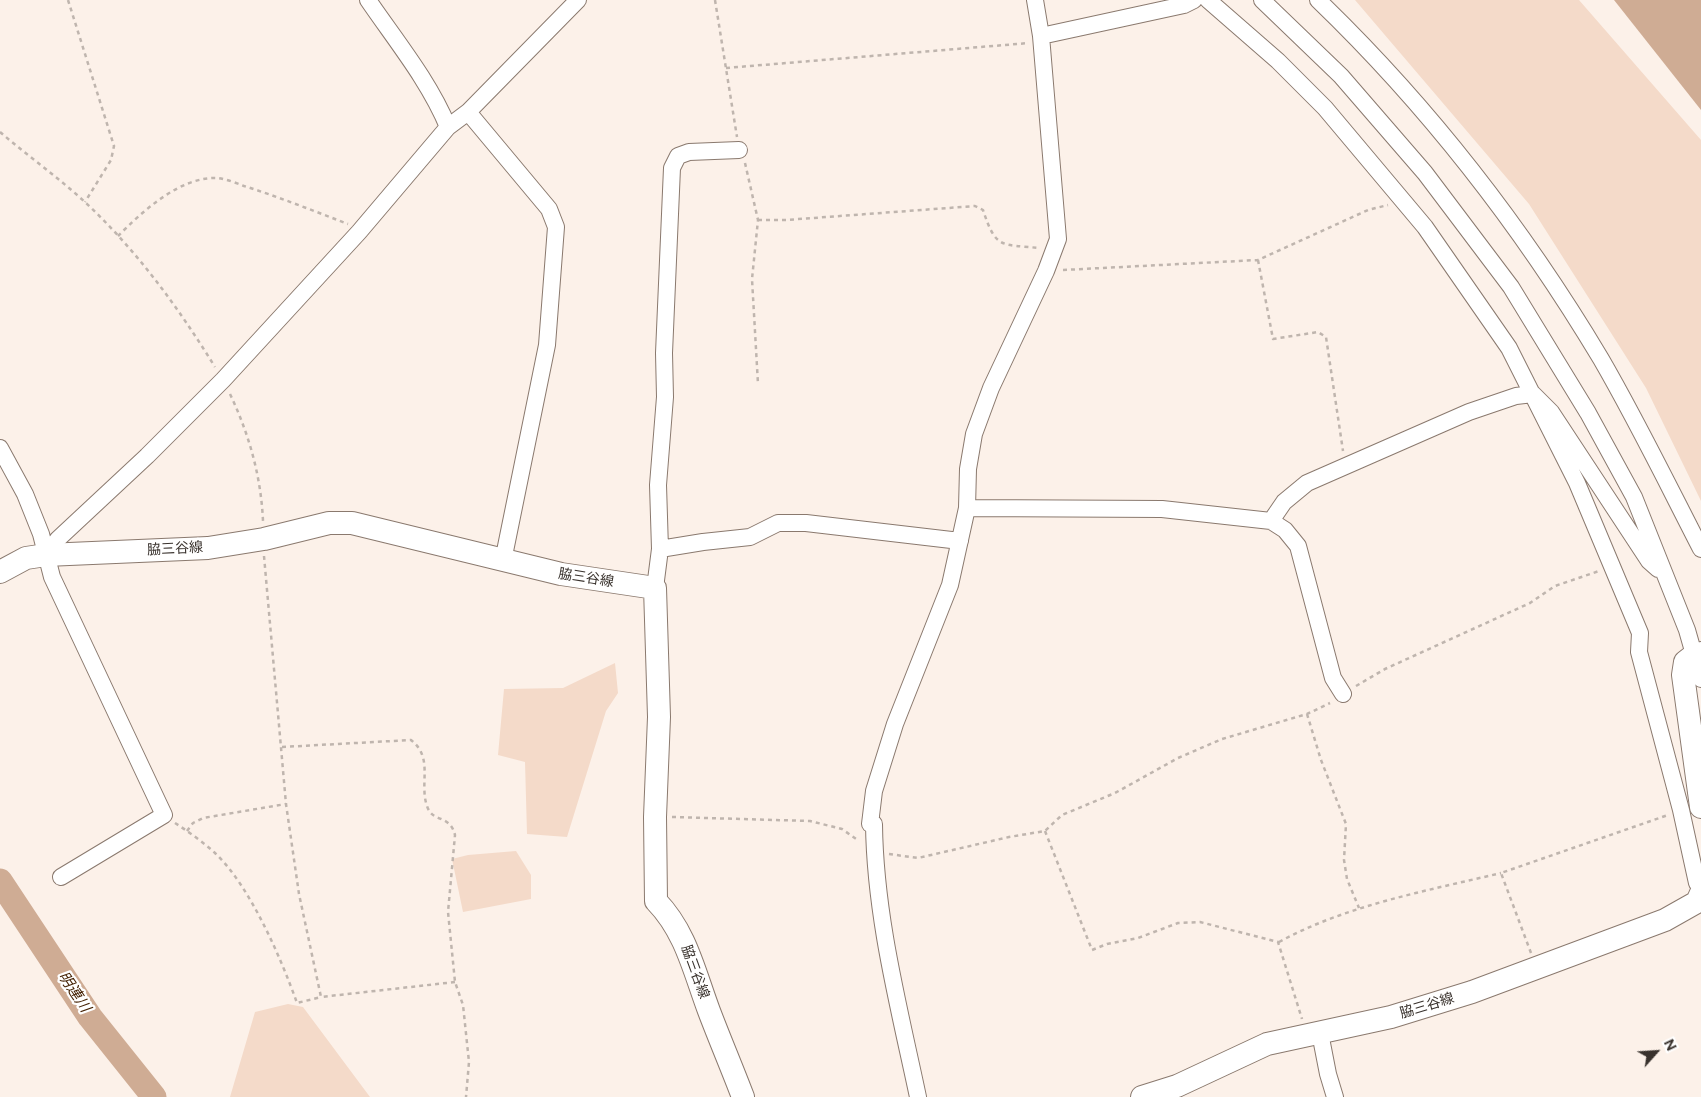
<!DOCTYPE html>
<meta charset="utf-8">
<style>
body{margin:0}
#map{position:relative;width:1701px;height:1097px;overflow:hidden;background:#fcf1e9;font-family:Figtree,sans-serif}
canvas{display:block}
.north{position:absolute;left:1631px;top:1027px;width:50px;height:50px;-webkit-text-stroke:4px #fff;paint-order:stroke;rotate:64deg;font-size:14px;font-weight:700;line-height:20px;text-align:center;color:#39322d}
.north::after{content:'';display:block;margin:auto;width:18px;height:22px;background:#39322d;clip-path:polygon(50% 0,100% 100%,50% 72%,0 100%)}
</style>
<div id="map">
<canvas width="1701" height="1097"></canvas>
<div class="north">N</div>
</div>
<script>
const context = document.querySelector('canvas').getContext('2d');
context.lineJoin = 'round';
function fillPath(path, color) {
  context.fillStyle = color;
  context.fill(path, 'evenodd');
}
function trace(path, color, width, dash) {
  context.strokeStyle = color;
  context.lineWidth = width;
  context.lineCap = dash ? 'butt' : 'round';
  context.setLineDash(dash || []);
  context.stroke(path);
}
function drawText(font, color, halo, rows, align = 'center') {
  context.font = font + ' Figtree,"Noto Sans JP",sans-serif';
  context.lineWidth = 4.5;
  context.setLineDash([]);
  context.textBaseline = 'middle';
  context.strokeStyle = halo;
  context.fillStyle = color;
  for (const [text, x, y, turn = 0] of rows) {
    context.save();
    context.translate(x, y);
    context.rotate((+turn || 0) * Math.PI / 180);
    context.textAlign = isNaN(turn) ? turn : align;
    if (halo) context.strokeText(text, 0, 0);
    context.fillText(text, 0, 0);
    context.restore();
  }
}
fillPath(new Path2D(`
 M1355 0H1579L1701 140V501L1646 388 1529 204Z
 M615 663 618 693 606 711 567 837 527 834 525 762 498 755 504 689 563 688Z
 M516 851 531 875V899L463 912 452 859 468 855Z
 M288 1004 303 1007 370 1097H230L255 1012Z`), '#f4dac9');
fillPath(new Path2D(`
 M1614 0H1701V110Z`), '#cfac94');
trace(new Path2D(`
 M0 881 90 1017 154 1097`), '#cfac94', 25);
const street = new Path2D(`
 M368 0C396 41 429 81 448 127
 M1208 0 1278 61 1325 108 1425 227 1509 348 1577 483 1640 633 1639 652 1681 810 1697 883 1701 886
 M1262 0 1341 76 1425 173 1511 287 1588 413 1634 497 1687 630 1701 679
 M1318 0C1428 106 1522 227 1601 359 1637 421 1668 485 1701 549
 M1041 36 1184 5 1194 0
 M468 112 549 209 556 227 547 345 503 561
 M0 448 25 494 41 534 52 577 164 815 61 877
 M967 508 1162 509 1271 521 1285 530 1298 546 1333 678 1343 694
 M1271 521 1284 502 1307 483 1469 412 1516 396 1533 394 1551 412 1649 561 1658 569
 M660 549 703 542 750 537 778 523H806L960 541
 M46 555 58 539 147 456 223 380 359 232 448 127 468 112 578 0
 M655 588 660 549 658 485 665 397 664 353 672 168 678 156 689 152 739 150
 M1320 1033 1328 1074 1335 1097
 M918 1097C899 1007 875 916 874 824H870L874 791 895 724 950 585 967 508 968 469 974 434 991 388 1046 271 1058 239 1041 36 1035 0`);
const secondary = new Path2D(`
 M0 572 26 558 46 555 208 548 264 539 329 523H352L561 574 655 588 659 717 655 817 656 901C686 932 694 971 709 1011 720 1040 732 1068 743 1097
 M1701 653 1694 655 1685 662 1683 675 1701 807
 M1142 1097 1177 1086 1267 1044 1391 1017 1472 992 1665 920 1697 902 1701 893`);
trace(street, '#8a796e', 18);
trace(secondary, '#8a796e', 24);
trace(new Path2D(`
 M68 0 114 146 111 160 85 202
 M715 0 737 137
 M726 68 1029 43
 M0 132C28 156 59 178 86 203 137 251 178 307 215 367
 M745 163 758 220 752 279 758 384
 M758 220H786L975 206 983 210C996 249 1000 244 1039 248
 M118 236C142 212 180 176 218 178 226 179 236 183 244 186 279 197 314 211 348 224
 M1258 260 1273 339 1318 332 1326 337 1343 451
 M1063 270 1258 260 1368 210 1388 205
 M230 394C249 434 261 476 263 521
 M264 556 286 804 299 894 321 997 455 982
 M1356 686 1385 669 1530 603 1555 586 1599 571
 M1307 714 1321 760 1346 824 1344 860 1347 879 1359 908
 M282 747 411 740C434 758 419 783 427 806 432 823 450 814 455 835L448 912 455 982 463 1005 469 1062 466 1097
 M672 817 810 821 842 829 859 841
 M175 823C189 832 203 842 215 853 250 886 281 958 297 1003L321 997
 M187 831 193 823 203 818 286 804
 M1045 831 1092 950 1107 944 1138 938 1178 923 1200 922 1278 942 1302 1019
 M889 854 918 858 1009 837 1045 831 1062 815 1115 793 1178 758 1222 739 1307 714 1330 703
 M1279 942C1347 905 1426 891 1501 873
 M1531 953 1501 873 1668 815`), '#bfb5ae', 2.5, [4, 4]);
trace(street, '#fff', 16);
trace(secondary, '#fff', 22);
drawText('14px', '#39322d', '#fff', [
 ["脇三谷線",175,549,-3],
 ["脇三谷線",586,578,9],
 ["脇三谷線",695,972,70],
 ["脇三谷線",1427,1006,-17]
]);
drawText('italic 15px', '#452204', '#fff', [
 ["明連川",74,992,56]
]);
</script>
